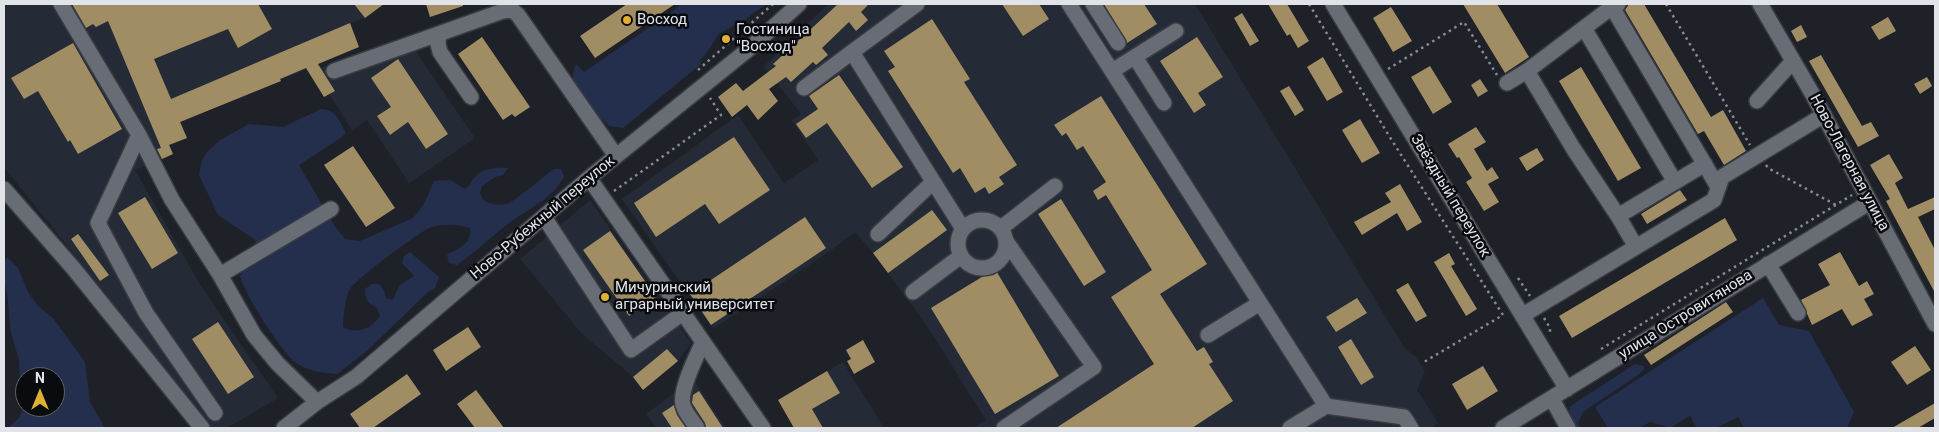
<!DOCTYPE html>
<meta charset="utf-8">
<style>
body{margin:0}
#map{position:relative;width:1939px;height:432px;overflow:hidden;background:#1f2129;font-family:Roboto,sans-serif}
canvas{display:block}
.frame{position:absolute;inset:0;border:5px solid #e1e3e8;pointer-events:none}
.north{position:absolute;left:15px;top:367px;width:50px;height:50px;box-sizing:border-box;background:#0a0b0e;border:1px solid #606165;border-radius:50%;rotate:0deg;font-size:14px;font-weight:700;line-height:20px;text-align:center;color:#e1e3e8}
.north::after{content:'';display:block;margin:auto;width:18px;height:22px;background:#e0b034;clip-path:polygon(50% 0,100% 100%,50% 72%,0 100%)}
</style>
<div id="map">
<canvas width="1939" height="432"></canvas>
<div class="frame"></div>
<div class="north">N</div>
</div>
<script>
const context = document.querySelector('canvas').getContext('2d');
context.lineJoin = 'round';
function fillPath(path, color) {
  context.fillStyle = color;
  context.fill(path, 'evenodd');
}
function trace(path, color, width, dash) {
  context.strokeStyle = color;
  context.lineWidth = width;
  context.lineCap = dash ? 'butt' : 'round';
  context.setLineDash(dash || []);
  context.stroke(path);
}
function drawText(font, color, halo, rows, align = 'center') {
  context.font = font + ' Roboto,sans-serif';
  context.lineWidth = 5;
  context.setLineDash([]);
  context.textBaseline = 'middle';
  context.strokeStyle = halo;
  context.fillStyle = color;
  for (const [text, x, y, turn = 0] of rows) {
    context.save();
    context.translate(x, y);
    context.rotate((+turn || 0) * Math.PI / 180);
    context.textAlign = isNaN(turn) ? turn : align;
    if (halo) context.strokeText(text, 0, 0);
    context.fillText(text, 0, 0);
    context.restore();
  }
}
fillPath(new Path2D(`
 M4 4H354L365 18 350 23 359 47 181 122 187 138 170 145 173 154 135 170 199 283 278 398 227 428H209L133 328 4 167Z
 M828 4H1195L1404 347 1416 357 1425 371 1417 390 1438 423 1432 428H972L986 420 925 323 873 253 855 232 833 249 713 329 622 199 738 115 784 183 818 160 792 121 801 114 764 66Z
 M407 38 475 138 409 183 367 120 352 130 329 94 324 97 310 74 320 68Z
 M590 200 691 343 678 361 643 390 633 377 582 334 520 259Z
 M843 362 884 428H794L778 400Z
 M693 379 726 428H657L646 414Z`), '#252a37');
fillPath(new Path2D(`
 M680 4H766L746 19 719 34 705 55 700 60 701 64 623 128 609 126C602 118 598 117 592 110 587 105 574 86 573 80 572 75 574 69 576 64L584 72 676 9Z
 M321 109C336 109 339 121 346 133L339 139 299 165 334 225 345 239 360 241 413 218 424 204 434 181 450 180 465 189C471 185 471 180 476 176 483 168 498 167 508 168L503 175 495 177 482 186 480 193 483 200C489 204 499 206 506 204 513 203 545 175 554 169H561L564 176C554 199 524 211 505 226 489 239 474 253 457 265L449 263 447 255C459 248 472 244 470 228 457 224 445 224 432 227 421 230 356 279 350 289 345 297 343 318 343 327 358 335 370 329 380 316L377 308C368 303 365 300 365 289L372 284H379L384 290 386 298 393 300 399 286 414 276 402 263 404 256 410 252 439 277 435 288 428 292 367 351 337 374C323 373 308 371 296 363 282 353 244 293 240 276L244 270 257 261 259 246 254 239 218 215 199 175 202 160 208 151 220 140 249 124 283 127Z
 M7 257 18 268 28 292 38 306 53 318 85 362 90 402 105 428H8L19 418 25 404V407H55V377H25V400L20 387 19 360 10 329 8 300 4 279V261Z
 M1763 298 1779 325 1809 331 1854 412 1847 428H1744L1738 417 1716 428H1697L1690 416 1670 428 1650 422 1639 428H1608L1595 407Z
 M1635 364 1644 366V369L1638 375 1583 412 1578 423 1581 428H1577L1570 413 1569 407Z`), '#242f4e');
fillPath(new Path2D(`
 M72 4H258L272 29 238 48 228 29 154 59 171 99 350 23 359 47 318 64 335 91 324 97 306 68 280 79 281 81 180 122 187 138 169 145 173 154 162 159 157 149 161 148 108 21 96 27 93 24 86 28Z
 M354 4H384L365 18Z
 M426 4H463V6L430 17Z
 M627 4H675L595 58 580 36Z
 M838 4H869L861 12 868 20 856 31 849 22 822 48 828 55 816 65 813 62 791 82 786 77 769 89 778 101 758 120 747 105 732 117 718 97 736 83 743 91 776 66 773 64Z
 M1002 4H1039L1049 19 1023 36Z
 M1104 4H1144L1157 24 1127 43Z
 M1268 4H1287L1309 41 1298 48 1290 34 1287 36Z
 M1463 4H1497L1529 57 1505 73Z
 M1629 4H1644L1711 117 1723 110 1746 151 1724 165 1704 131 1698 134 1625 10Z
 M1391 7 1412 41 1393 52 1373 18Z
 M1242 13 1259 41 1250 46 1234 18Z
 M1888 17 1896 31 1879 40 1871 27Z
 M932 19 970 79 964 82 1017 165 999 177 1004 184 989 194 985 187 975 193 960 168 953 173 888 71 895 67 884 51Z
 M1801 25 1807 37 1797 42 1791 31Z
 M482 37 530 107 515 117 512 114 503 120 458 54Z
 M1197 37 1223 77 1198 93 1206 105 1194 113 1160 61Z
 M73 43 122 129 78 154 70 140 68 142 38 91 24 99 11 78Z
 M1821 55 1862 126 1871 122 1879 136 1858 147 1809 61Z
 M1323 57 1343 92 1327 101 1307 67Z
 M398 59 448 134 426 149 408 122 390 135 377 116 391 107 371 78Z
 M1430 66 1452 102 1433 114 1411 77Z
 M1581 67 1641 168 1618 181 1559 81Z
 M839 75 903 167 872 188 827 123 806 138 796 124 818 109 809 96Z
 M1927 77 1932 86 1920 94 1914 84Z
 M1480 79 1488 91 1478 97 1471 85Z
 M1289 86 1304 110 1295 116 1280 91Z
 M1101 96 1207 264 1160 294 1197 351 1204 347 1213 362 1209 364 1233 401 1192 428H1056L1154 364 1111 297 1152 270 1106 195 1098 200 1093 191 1106 182 1083 146 1077 150 1066 133 1062 136 1054 125Z
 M1360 119 1380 153 1362 163 1342 130Z
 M1476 127 1486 142 1474 149 1487 171 1492 167 1499 178 1488 184 1499 202 1484 211 1466 182 1472 178 1459 157 1457 158 1448 144Z
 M734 137 770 190 719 224 705 204 656 237 634 203Z
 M353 146 395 208 366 227 324 165Z
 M1537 148 1544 160 1527 171 1519 158Z
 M1889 154 1903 178 1895 183 1908 209 1935 197V209L1918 217 1935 250V293L1886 201 1890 199 1870 165Z
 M1400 184 1422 222 1407 231 1397 213 1362 235 1354 222 1391 202 1385 193Z
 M1680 190 1687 200 1647 224 1641 214Z
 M145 197 178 253 152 269 118 213Z
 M1061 199 1106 272 1084 286 1038 214Z
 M932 210 947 230 888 273 873 253Z
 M805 217 826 248 711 325 690 294Z
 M1725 218 1737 240 1572 338 1559 316Z
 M610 231 656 297 629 316 583 250Z
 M78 234 109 275 100 281 71 239Z
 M1840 252 1859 286 1867 281 1874 294 1864 299 1873 315 1852 326 1842 309 1812 325 1801 300 1830 285 1818 264Z
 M1449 253 1455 264 1451 266 1477 309 1466 316 1434 262Z
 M995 269 1059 376 995 414 931 308Z
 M1408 283 1427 316 1416 322 1396 290Z
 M1357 298 1367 313 1336 332 1326 317Z
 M1726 302 1733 312 1651 365 1644 355Z
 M218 322 254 377 228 394 192 339Z
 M468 327 481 347 446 371 433 350Z
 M1351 339 1374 377 1361 385 1338 347Z
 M863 340 875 362 854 374 847 361 851 359 846 350Z
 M1915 346 1931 370 1907 385 1891 362Z
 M667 349 678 361 643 390 633 377Z
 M1483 366 1498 391 1467 410 1452 384Z
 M827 371 840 393 812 409 823 428H794L778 400Z
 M407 374 421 394 373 428H360L350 414Z
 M476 390 504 428H475L457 404Z
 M699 391 723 428H706L705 423 692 403 693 395Z
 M1935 403V418L1918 428H1892Z
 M674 405 677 415 686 428H672L662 413Z`), '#a08d64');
const minor = new Path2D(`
 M61 4 139 135 172 200 220 275 254 335 277 363 317 402
 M917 4 852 52 963 229
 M1069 4 1326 406
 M1093 4 1118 43
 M1333 4 1567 389
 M1618 4 1612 7 1718 187
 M1760 4 1813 95 1935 324
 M1612 7 1584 28 1675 182
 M439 34 438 44 440 52 471 97
 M1135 57 1164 103
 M334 71 503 11 512 10 518 15 616 156
 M1112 71 1176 31
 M1527 71 1573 148 1618 216
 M1507 83 1527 71 1584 28
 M804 88 852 52
 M1757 101 1793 61
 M139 135 98 223 146 313 215 413
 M589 178 763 428
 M4 189 74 269 202 428
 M544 217 631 350 683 313
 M958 244a24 24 0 1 1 48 0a24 24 0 1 1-48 0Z
 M1001 228 1055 186
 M878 234 933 182
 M1636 247 1618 216 1705 164
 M1768 264 1798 313
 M220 275 331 209
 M913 292 961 256
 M1523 315 1714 200 1722 177 1824 115
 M1208 335 1260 303
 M1552 399 1568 428
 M284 428 317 402 356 377 589 178 750 48 799 4
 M697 428C693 421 685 413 683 405 679 391 697 355 703 342
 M1004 428 1094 367 1006 241
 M1290 428 1326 406 1404 417 1411 428
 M1503 428 1870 202`);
trace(minor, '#383b41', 18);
trace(new Path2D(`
 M1309 4 1391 139 1503 315 1424 362
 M1666 4 1750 145
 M1388 69 1464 22 1497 75
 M698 70 773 4
 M1766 165 1768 168 1836 205
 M614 191 721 115 710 98
 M1518 278 1530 296
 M1544 318 1550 328V333
 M1601 349 1852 195`), '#888a90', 2.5, [2.5, 4]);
trace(minor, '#686c75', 15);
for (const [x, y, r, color] of [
 [627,20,5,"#e0b034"],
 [726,39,5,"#e0b034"],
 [605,297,5,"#e0b034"]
]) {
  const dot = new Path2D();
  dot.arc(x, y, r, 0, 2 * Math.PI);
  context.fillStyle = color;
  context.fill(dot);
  trace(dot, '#0a0b0e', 2);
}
drawText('15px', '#e1e3e8', '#0a0b0e', [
 ["Восход",637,20],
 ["Гостиница",736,30],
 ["\"Восход\"",736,47],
 ["Мичуринский",615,288],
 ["аграрный университет",615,305]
], 'left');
drawText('15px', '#e1e3e8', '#0a0b0e', [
 ["Ново-Лагерная улица",1849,163,62],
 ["Звёздный переулок",1450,196,59],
 ["Ново-Рубежный переулок",543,218,-40],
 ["улица Островитянова",1686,315,-32]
]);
</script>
